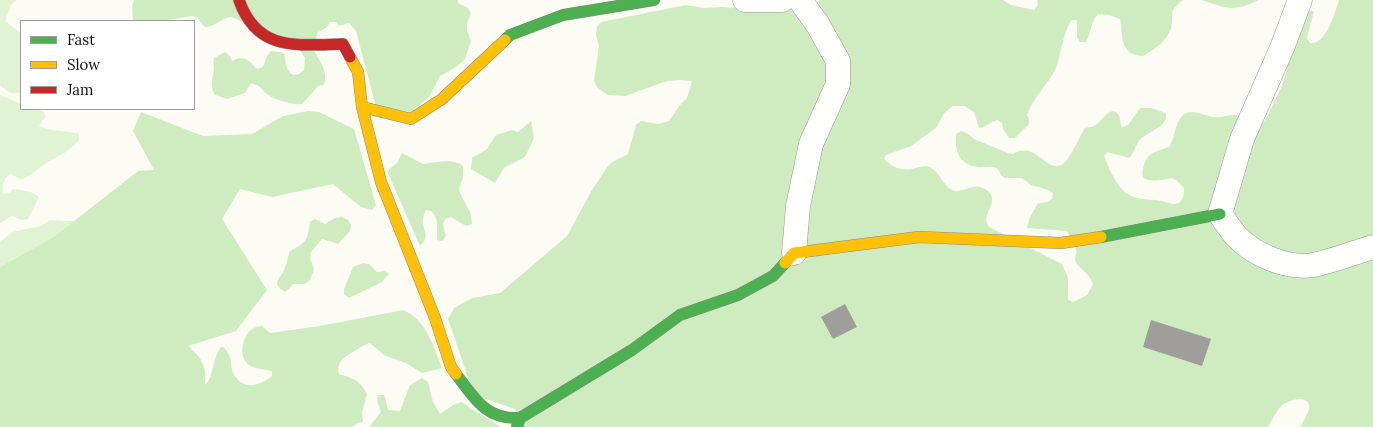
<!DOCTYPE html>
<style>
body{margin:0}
#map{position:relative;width:1373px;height:427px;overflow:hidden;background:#fcfcf5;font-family:Lora,serif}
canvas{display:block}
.legend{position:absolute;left:20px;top:20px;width:175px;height:90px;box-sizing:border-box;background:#fff;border:1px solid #9f9f9f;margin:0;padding:6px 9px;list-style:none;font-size:15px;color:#0f0f0f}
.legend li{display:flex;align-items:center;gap:10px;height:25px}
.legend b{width:25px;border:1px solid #9f9f9f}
</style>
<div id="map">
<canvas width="1373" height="427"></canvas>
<ul class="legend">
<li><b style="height:6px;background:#4caf50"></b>Fast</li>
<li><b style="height:6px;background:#ffc107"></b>Slow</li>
<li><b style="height:6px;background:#c62828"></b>Jam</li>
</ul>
</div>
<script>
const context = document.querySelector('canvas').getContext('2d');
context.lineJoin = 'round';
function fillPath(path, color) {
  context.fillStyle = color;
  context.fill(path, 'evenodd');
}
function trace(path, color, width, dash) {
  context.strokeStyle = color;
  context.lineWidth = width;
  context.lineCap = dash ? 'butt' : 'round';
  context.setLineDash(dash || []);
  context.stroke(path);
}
fillPath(new Path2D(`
 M0 0H17L11 5 5 21 21 33V92C12 96 7 91 0 85Z
 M0 95 21 104V109H35L43 111 46 117 42 121 39 126C51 132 66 130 79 134V140C70 152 57 156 46 163 37 169 32 176 21 179L10 174C3 179 2 186 3 194L9 193 13 189C21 190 33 191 39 197L28 219 22 220 12 216 0 223Z
 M50 220 62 221H75L55 236 0 267V242L12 232 41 226Z`), '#e0f4d3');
fillPath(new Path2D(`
 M134 0H458V3L468 8 471 13 467 23V30L471 41 465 59 456 67 440 76 429 97 411 112 376 107 356 31 349 23 339 26 336 22H330L327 27 317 33 314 51C321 62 328 72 324 85L318 86 302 104C292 105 275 100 267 94 259 88 264 87 251 83L245 93 227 99 215 95C210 86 212 80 214 70 214 66 213 62 214 58L225 52 230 56 232 61C243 54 249 60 257 69L263 67 267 56 271 51 284 53C286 63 285 69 293 75L299 74 304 70 305 58 299 49 232 17C222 17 216 27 205 27L197 18 193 16 162 21H133L132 6Z
 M819 0H1003L1011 5 1034 10 1038 5 1037 0H1183C1167 13 1175 11 1171 28 1167 41 1155 49 1143 56 1119 55 1123 36 1120 19L1109 15 1098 14C1091 20 1091 33 1086 42H1080L1077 37V20H1072C1065 26 1060 57 1056 68 1048 85 1033 97 1027 115L1029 119V124L1015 138H1009L1003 129 1002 123 997 120C990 122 986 127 979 128L974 112 964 106H953L944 113 937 127 911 146 886 155 884 159C893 168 903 172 915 168 919 167 923 166 927 166 939 169 942 185 952 190 962 195 975 179 989 192 1000 203 979 215 989 227L1062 264 1068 278V300L1073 302 1087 295 1093 284C1091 280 1089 276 1086 273 1080 267 1071 262 1077 252L1067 231 1027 228 1030 217 1038 203 1048 202 1052 199 1053 193 1048 190 1031 185 1022 178H1005L1001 175C999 171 998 167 993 167 988 166 982 168 977 167 958 164 955 150 956 134L961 131 967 133 974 139 1008 153 1013 154C1038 139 1048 179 1065 162 1073 153 1078 139 1085 128 1088 127 1093 127 1096 125 1102 121 1112 103 1119 116 1121 120 1120 124 1122 128L1128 125 1140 108H1151L1166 113C1168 127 1151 130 1142 138 1135 143 1135 153 1129 158L1108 152 1104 155C1107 165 1117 187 1126 193 1137 200 1144 199 1156 200 1170 202 1184 212 1184 188L1176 180 1171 178C1160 180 1153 183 1143 178 1141 169 1145 157 1153 153 1158 150 1164 149 1169 147 1176 136 1174 124 1183 115 1192 107 1205 117 1216 117 1223 118 1232 113 1239 116 1245 119 1251 126 1257 131L1267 117 1282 86 1296 37 1308 11H1314L1308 33 1307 38 1310 43C1326 46 1335 12 1339 0H1373V427H1300C1303 422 1308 414 1309 409 1312 393 1287 400 1281 406 1276 412 1272 420 1268 427H523L515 409 474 395 448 319 454 308 472 298 500 293 567 236 592 190 608 166 612 162 628 154 636 125 641 121 658 124 669 121 679 106 687 98 692 81 679 80 667 81 625 96 608 95 602 91 597 87 594 81 599 46 596 35 597 27 601 22 686 5 704 8 722 7 752 9 787 6 818 14Z
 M1201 0H1258C1233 13 1227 8 1201 0Z
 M308 111 319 112 354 129 376 205 372 210 361 207 333 184 272 197 240 189 222 219 267 290 236 331 188 346C202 358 207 366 205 385 214 378 212 358 221 347H223C235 358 228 366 235 376 245 391 260 385 272 376V372C266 368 259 370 253 367 241 362 241 350 244 340 247 331 253 327 262 326L270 333 320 326 403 310C427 320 433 346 442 368L422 373 406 363 384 355 370 343C364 345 361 347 356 350 346 357 336 359 339 374 352 378 360 380 367 394L362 412 363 422 357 423 352 427H0V267L55 236 138 171 154 170 133 131 141 112 203 136 252 134 283 116Z
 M531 121 534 138 525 157 504 168 495 183 471 169 472 158 487 149 496 135 512 130 518 132Z
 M402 153 423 164C435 162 454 158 463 166V178L459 188 460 193 471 214 472 224 466 226 451 217 445 219 443 225 446 236 442 241 437 240V222L435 216 431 211 426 210C424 214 422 219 423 223 425 233 429 238 420 246L387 171 397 163Z
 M342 217 348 220 351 225 350 231 338 244 322 239 311 252 310 258 314 269 310 280 305 284H294L285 292C270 283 281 278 285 268 287 263 288 257 289 252 307 241 307 243 310 222L315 219 325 224 335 218Z
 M363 263 369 264 377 272 384 271 389 274 382 282 349 298 344 294V289L353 267Z
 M422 378 428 382 433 402 440 414 453 405 461 402 501 427H369L381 412 377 401 378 395H384L385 397 388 410 400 411 410 385Z`), '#cfecc0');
fillPath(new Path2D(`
 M845 304 857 327 833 339 821 317Z
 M1151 320 1211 339 1202 366 1143 347Z`), '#a09e9a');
const street = new Path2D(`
 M745 0H782
 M1300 0 1282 48 1242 139 1220 214C1225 221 1230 229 1236 236 1254 255 1287 269 1313 265 1333 261 1353 253 1373 247
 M794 253 798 206 811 144 838 84V61L818 25 800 0`);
const fast = new Path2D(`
 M505 40 510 35 563 15 654 0
 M1101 237 1220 214
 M456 374C474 398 486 420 520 418
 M517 427 520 418 632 350 680 315 738 295 773 276 785 263`);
const slow = new Path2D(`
 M350 57 358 72 362 107 381 182 435 318 451 367 456 374
 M362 107 411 119 442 99 505 40
 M785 263 794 253 919 237 1061 243 1101 237`);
const jam = new Path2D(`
 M239 0C257 52 297 45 343 44L350 57`);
trace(street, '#969693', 25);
trace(fast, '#8c8c89', 12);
trace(slow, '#8c8c89', 12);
trace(jam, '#8c8c89', 12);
trace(street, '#fffffe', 24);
trace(fast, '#4caf50', 11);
trace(slow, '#ffc107', 11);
trace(jam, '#c62828', 11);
</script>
